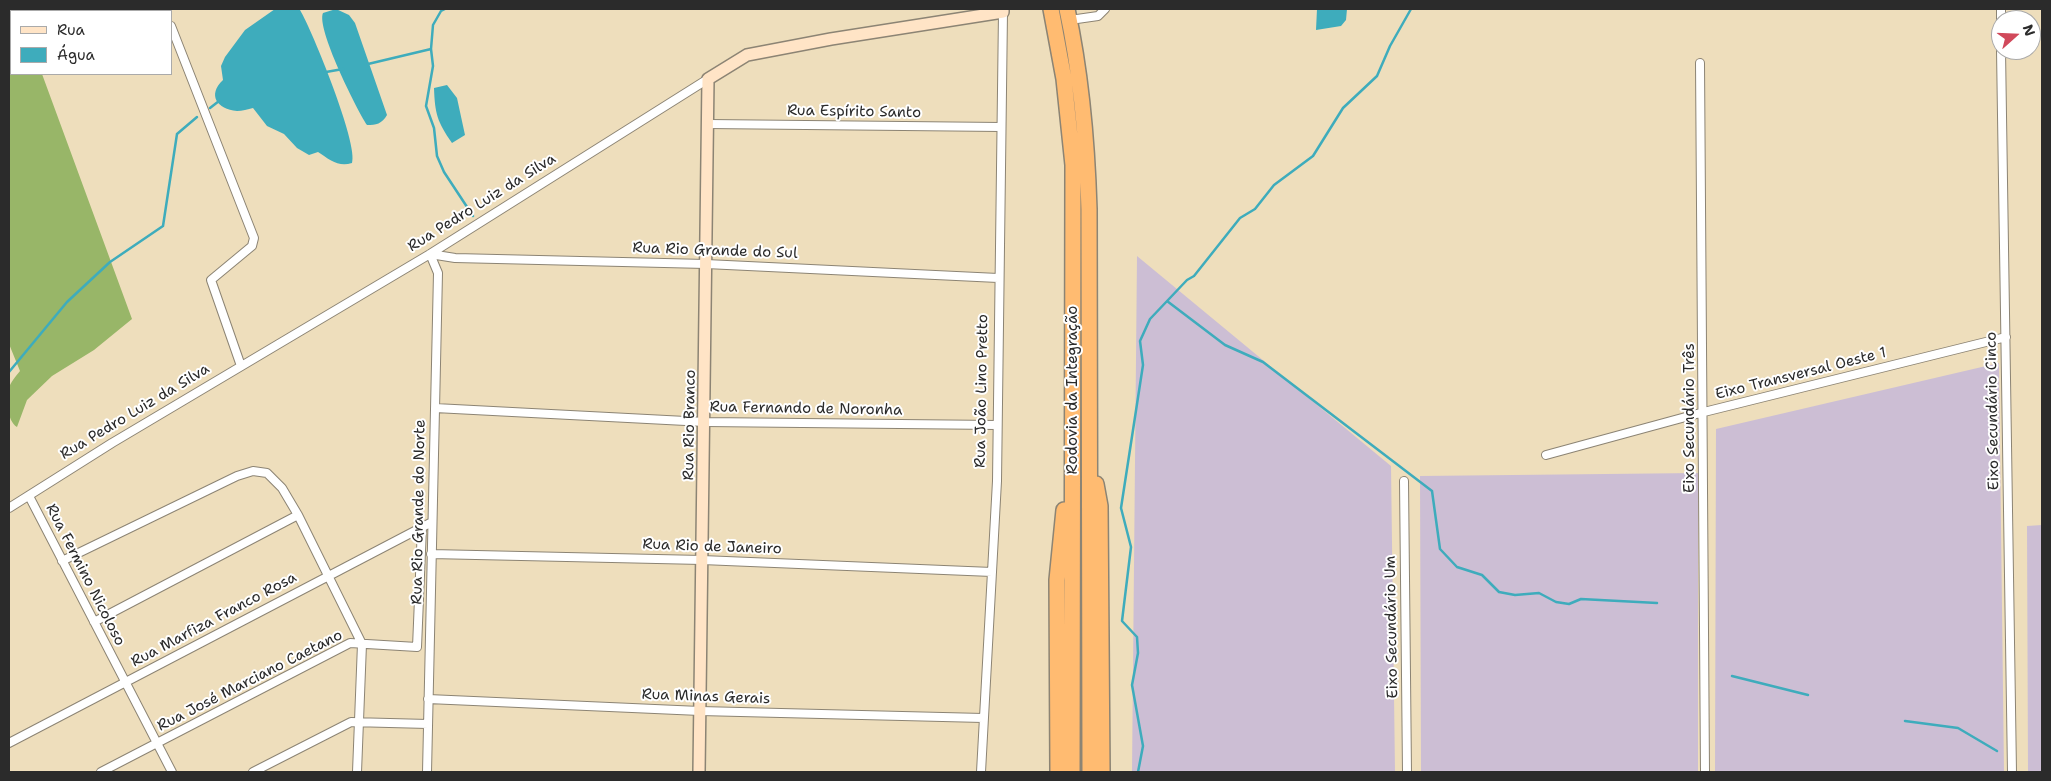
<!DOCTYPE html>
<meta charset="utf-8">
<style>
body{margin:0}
#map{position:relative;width:2051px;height:781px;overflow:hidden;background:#eedebc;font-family:"Shantell Sans",sans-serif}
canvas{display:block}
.frame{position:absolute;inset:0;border:10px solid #2b2b2b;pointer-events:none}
.legend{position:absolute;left:10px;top:10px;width:162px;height:65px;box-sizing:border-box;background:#fff;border:1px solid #aaa;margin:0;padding:6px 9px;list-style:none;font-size:15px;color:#2b2b2b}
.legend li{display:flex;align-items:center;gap:10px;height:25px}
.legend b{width:25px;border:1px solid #aaa}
.north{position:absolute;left:1991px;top:10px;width:50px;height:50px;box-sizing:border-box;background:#fff;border:1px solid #aaa;border-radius:50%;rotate:70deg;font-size:14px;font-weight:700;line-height:20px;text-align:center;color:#2b2b2b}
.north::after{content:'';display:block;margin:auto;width:18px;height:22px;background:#d1495b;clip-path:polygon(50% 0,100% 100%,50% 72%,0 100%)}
</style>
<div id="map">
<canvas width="2051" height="781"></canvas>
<div class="frame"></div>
<ul class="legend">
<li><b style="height:6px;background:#ffe4c6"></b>Rua</li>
<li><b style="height:14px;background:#3eacbc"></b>Água</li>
</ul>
<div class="north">N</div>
</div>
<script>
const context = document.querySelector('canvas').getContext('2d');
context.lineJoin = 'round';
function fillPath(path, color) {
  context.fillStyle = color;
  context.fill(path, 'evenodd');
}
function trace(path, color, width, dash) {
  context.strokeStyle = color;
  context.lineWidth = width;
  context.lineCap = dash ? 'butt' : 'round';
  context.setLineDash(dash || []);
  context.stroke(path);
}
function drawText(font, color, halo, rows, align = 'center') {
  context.font = font + ' "Shantell Sans",sans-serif';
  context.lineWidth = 4;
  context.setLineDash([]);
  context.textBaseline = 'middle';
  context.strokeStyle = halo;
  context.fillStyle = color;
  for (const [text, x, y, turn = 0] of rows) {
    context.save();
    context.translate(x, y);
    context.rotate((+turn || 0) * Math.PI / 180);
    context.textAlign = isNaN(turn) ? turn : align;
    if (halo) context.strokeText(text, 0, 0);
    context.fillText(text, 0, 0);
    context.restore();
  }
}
fillPath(new Path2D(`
 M1137 256 1391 466 1395 772H1132Z
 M1999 363 2004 772H1715L1716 429Z
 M1698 473V772H1421L1420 476Z
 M2042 525V772H2028L2027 526Z`), '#ccbed4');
fillPath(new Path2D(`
 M9 9H18L19 11H11V74H42L132 319 94 350 52 376 27 400 17 427C7 421 6 399 9 388 10 383 16 376 20 371L9 344Z`), '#98b668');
fillPath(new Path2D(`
 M275 9 300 10C312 30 359 145 352 163 338 167 330 160 318 152L309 155 297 148 284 134 267 126 253 108C248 109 242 111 237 111 217 109 207 95 223 80L221 66 225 57 245 30Z
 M336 9 349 15 355 23 387 115C382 124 376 125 367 125 356 108 316 28 323 13Z
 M1317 9H1347L1346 20 1341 26 1316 30Z
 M447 85 457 98 465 135 452 143C437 121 435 114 434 88Z`), '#3eacbc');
trace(new Path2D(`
 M445 9 441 11 433 25 431 49 433 66 426 106 434 128 437 156 444 172 473 216
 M368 64 431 49
 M326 72 343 69
 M210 108 219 101
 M1167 301 1225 345 1263 362 1432 491 1440 549 1457 567 1482 575 1499 592 1515 595 1539 593 1556 602 1569 604 1581 599 1657 603
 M9 372 67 302 110 262 163 226 177 134 197 117
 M1732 676 1808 695
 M1905 721 1958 728 1997 751
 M1138 772 1143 746 1132 685 1138 653 1137 637 1122 621 1131 547 1121 508 1143 365 1140 341 1150 319 1187 280 1194 276 1240 218 1255 209 1274 185 1313 156 1343 108 1377 76 1390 46 1411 9`), '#3eacbc', 2.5);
const street = new Path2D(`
 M165 9V11
 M2001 9V20
 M1070 20 1098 16 1105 9
 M171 26 254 238 252 246 211 280 241 366
 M2001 50 2012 772
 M1700 63 1705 772
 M708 124 1001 127
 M430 254 455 258 706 264 998 278
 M435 408 705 422 997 425
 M1546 455 1704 412 2006 337
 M1404 481 1407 772
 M29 496 172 772
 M9 508 112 443 430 254 708 79
 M431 554 702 560 992 572
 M62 561 237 476 253 471 267 473 282 488 298 515 362 644 357 772
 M94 622 298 515
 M428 699 700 711 983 718
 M9 743 432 522
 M101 772 350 643 417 647 422 527
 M253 772 351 722 428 724
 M427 772 438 273 430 254
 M981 772 997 481 1003 12`);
const secondary = new Path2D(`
 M699 772 708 79 747 55 831 39 1003 12V9`);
const highway = new Path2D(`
 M1051 9 1064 79 1073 165 1072 772
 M1067 9C1081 74 1087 142 1089 209L1090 772
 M1096 484 1100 506 1102 772
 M1058 772 1057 580 1064 510`);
trace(street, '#8c8474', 10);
trace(secondary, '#8c8474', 14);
trace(highway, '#8c8474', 18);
trace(street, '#fff', 8);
trace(secondary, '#ffe4c6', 11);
trace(highway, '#ffbb71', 15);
drawText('15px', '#2b2b2b', '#fff', [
 ["Rua Espírito Santo",854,112,1],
 ["Rua Pedro Luiz da Silva",482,203,-32],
 ["Rua Rio Grande do Sul",715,251,2],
 ["Eixo Transversal Oeste 1",1801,374,-14],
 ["Rodovia da Integração",1073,390,-90],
 ["Rua João Lino Pretto",982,391,-89],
 ["Rua Fernando de Noronha",806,409,1],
 ["Eixo Secundário Cinco",1993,411,-91],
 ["Rua Pedro Luiz da Silva",135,412,-31],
 ["Eixo Secundário Três",1690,418,-90],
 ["Rua Rio Branco",690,425,-89],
 ["Rua Rio Grande do Norte",419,512,-89],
 ["Rua Rio de Janeiro",712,547,2],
 ["Rua Fermino Nicoloso",85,575,63],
 ["Rua Marfiza Franco Rosa",214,620,-28],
 ["Eixo Secundário Um",1392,627,-91],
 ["Rua José Marciano Caetano",250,681,-27],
 ["Rua Minas Gerais",706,697,2]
]);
</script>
